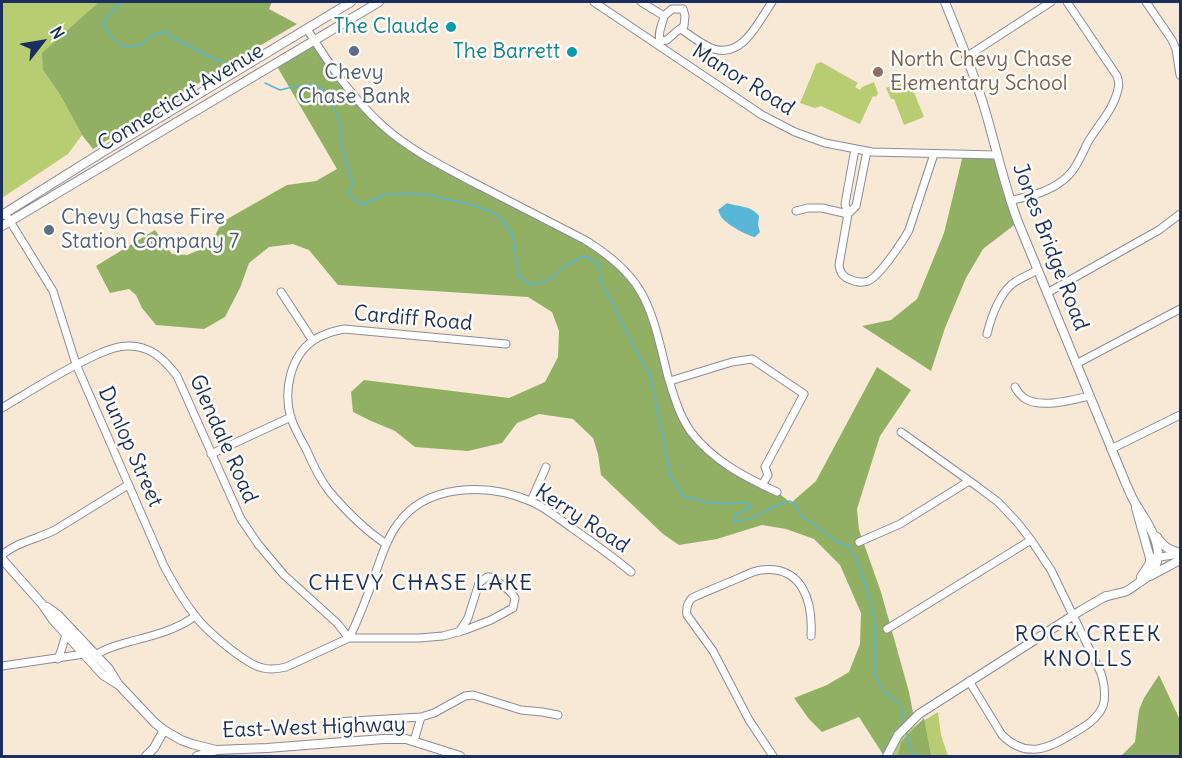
<!DOCTYPE html>
<style>
body{margin:0}
#map{position:relative;width:1182px;height:758px;overflow:hidden;background:#f7e9d5;font-family:Delius,sans-serif}
canvas{display:block}
.frame{position:absolute;inset:0;border:3px solid #1b2f5e;pointer-events:none}
.north{position:absolute;left:12px;top:12px;width:60px;height:60px;-webkit-text-stroke:4px #fdfcf7;paint-order:stroke;rotate:59deg;font-size:16px;font-weight:700;line-height:24px;text-align:center;color:#1b2f5e}
.north::after{content:'';display:block;margin:auto;width:21px;height:27px;background:#1b2f5e;clip-path:polygon(50% 0,100% 100%,50% 72%,0 100%)}
</style>
<div id="map">
<canvas width="1182" height="758"></canvas>
<div class="frame"></div>
<div class="north">N</div>
</div>
<script>
const context = document.querySelector('canvas').getContext('2d');
context.lineJoin = 'round';
function fillPath(path, color) {
  context.fillStyle = color;
  context.fill(path, 'evenodd');
}
function trace(path, color, width, dash) {
  context.strokeStyle = color;
  context.lineWidth = width;
  context.lineCap = dash ? 'butt' : 'round';
  context.setLineDash(dash || []);
  context.stroke(path);
}
function drawText(font, color, halo, rows, align = 'center') {
  context.font = font + ' Delius,sans-serif';
  context.lineWidth = 5;
  context.setLineDash([]);
  context.textBaseline = 'middle';
  context.strokeStyle = halo;
  context.fillStyle = color;
  for (const [text, x, y, turn = 0] of rows) {
    context.save();
    context.translate(x, y);
    context.rotate((+turn || 0) * Math.PI / 180);
    context.textAlign = isNaN(turn) ? turn : align;
    if (halo) context.strokeText(text, 0, 0);
    context.fillText(text, 0, 0);
    context.restore();
  }
}
fillPath(new Path2D(`
 M2 2H99L43 70 59 93 82 135 68 154 2 198Z
 M821 62 858 83 855 87 860 90 862 87 874 82 878 93 876 97 873 96 860 124 821 106 815 108 800 103 815 67 816 64Z
 M909 80 924 117 904 125 894 99H891L886 88Z
 M938 712 941 735 948 756H892L905 732Z`), '#b8cd72');
fillPath(new Path2D(`
 M99 2H272L269 9 297 24 244 55 93 149 82 135 59 93 43 70 42 53Z
 M315 41 330 64 395 137 603 251 640 290 681 413 713 455 777 492 791 503 816 481 877 367 911 390 880 436 857 509 859 530 881 592 909 692 914 718 884 756 859 717 822 732 809 719 794 698 827 685 849 672 860 644 861 613 840 565 814 539 786 529 762 525 717 539 679 545 663 534 601 475 598 454 593 438 573 419 539 414 517 423 502 443 468 451 415 447 395 431 369 420 353 412 351 392 364 380 509 398 545 382 558 357 559 331 552 312 528 297 338 285 309 250 293 244 269 247 249 263 240 288 225 317 204 329 156 325 142 308 136 295 129 289 110 293 96 266 155 230 172 254 187 255 204 248 211 243 222 222 287 185 316 181 337 169 275 63Z
 M963 155H996L1018 222 983 249 966 278 945 328 931 371 862 326 891 320 917 299 944 233Z
 M1159 675 1180 720V756H1121L1135 742 1139 710 1144 698Z
 M924 718 931 756H898L901 742Z`), '#92b064');
fillPath(new Path2D(`
 M727 203C738 207 751 205 759 216L758 225 760 232 755 237C748 236 728 225 723 219 720 216 720 214 718 210Z`), '#58b6d6');
trace(new Path2D(`
 M121 2 102 23 112 37 124 47 141 45 153 35 166 31 170 36 218 61H224
 M265 83 280 90 297 86 313 85 322 89 334 108 341 125V145L353 183 348 193 361 205 387 194H424L473 205 498 215 512 233 519 277 532 285 549 280 567 265 583 256 598 263 601 283 613 304 636 351 650 375 671 477 683 496 706 502 726 504 746 502 751 507 734 516V521C753 523 772 504 790 501L796 505 800 514 839 543 848 545 858 563 871 602 875 630 874 672 884 692 901 705 904 723
 M906 730 913 756`), '#58b6d6', 1.5);
const minor = new Path2D(`
 M594 2 762 115 795 132 825 143 872 152 996 155
 M641 2 664 16
 M1146 2 1172 40 1176 49 1180 75
 M307 29C329 64 352 98 383 126 411 151 446 168 480 186 515 204 550 222 585 240 606 253 626 268 639 289 654 312 661 350 668 377 674 396 679 415 691 432 713 461 745 477 777 492
 M681 29C691 36 702 45 714 49 743 58 759 21 772 2
 M660 41C657 32 663 24 664 16L672 9H683
 M657 44 660 41 667 40 676 32 684 26 685 16 683 9
 M966 57 1051 2
 M855 149 845 204 848 214 839 265C840 272 842 276 849 279 855 282 862 283 868 281 879 277 903 241 909 230L934 154
 M1010 201C1028 196 1047 193 1062 181 1075 172 1081 156 1088 142 1098 125 1114 109 1118 89 1120 84 1118 80 1117 76L1067 2
 M796 211 808 208H822L848 214
 M5 213 53 291 76 364 164 566C173 583 182 599 194 614 204 629 246 665 263 668 271 670 278 669 286 667L349 638H419L443 636 465 630 491 620 513 608 515 598C509 588 500 584 491 577H487L479 583 468 618 459 632
 M848 214 856 206 867 151
 M281 292 313 341
 M1047 293 1159 230 1180 214
 M987 334C991 318 998 297 1011 285 1018 279 1029 275 1037 270
 M1076 364 1180 309
 M670 381 732 362 752 359 804 394 765 467 768 475 762 485
 M1015 387C1017 391 1020 395 1024 398 1040 409 1072 400 1089 396
 M2 408C32 390 63 370 96 355 105 351 116 346 127 346 150 345 164 359 177 376L241 519 258 544 284 575 337 623 349 638C361 615 369 591 378 566 383 552 388 537 397 525 426 483 488 483 530 501 545 507 559 519 572 528 592 542 612 556 631 572
 M901 432 978 487 998 502 1017 522 1031 540 1051 570 1101 673C1104 683 1106 696 1103 706 1097 720 1084 727 1072 734 1047 750 1025 758 1002 735L969 681
 M1111 449 1180 415
 M211 454 291 417
 M531 501 546 467
 M859 542 900 524 969 481
 M386 544C365 530 345 510 329 491 320 479 313 465 307 451 302 441 295 430 291 418 283 392 290 356 314 340 323 334 334 331 344 329L506 344
 M2 555C17 542 37 539 55 530L128 485
 M1153 558 1180 554
 M887 629 1031 540
 M96 655C107 647 119 645 132 641 152 636 179 629 195 616
 M58 659 62 648 66 634
 M2 666 84 654
 M336 722 421 717
 M414 741 421 717 434 713 465 696 473 695 521 710 542 712 558 715
 M773 756 749 720 713 651 687 615C686 608 687 603 692 598 707 591 723 585 739 578 746 575 753 571 761 570 803 565 813 602 811 636`);
const major = new Path2D(`
 M945 2C959 37 974 73 985 110 996 147 1004 185 1018 222L1126 484C1129 490 1131 496 1134 501 1149 526 1176 560 1140 582 1135 585 1130 590 1124 592 1117 594 1109 595 1102 598
 M2 215 101 153 351 2
 M2 226 379 2
 M1136 508 1150 558V563L1141 577
 M1157 537C1164 547 1169 550 1180 553
 M2 559 42 604 53 620 103 675 119 685 155 723 164 730 181 740 192 744 216 750 267 748 383 739H406L460 756
 M1150 576 1180 560
 M47 607 58 615 109 669 117 682
 M146 756 154 748 164 730
 M197 756 214 751
 M887 756 898 735 919 714 1080 611 1106 596`);
trace(minor, '#898c9a', 9);
trace(major, '#898c9a', 10);
trace(minor, '#fff', 7);
trace(major, '#fff', 8);
for (const [x, y, r, color] of [
 [451,27,6,"#0f9aa8"],
 [354,51,6,"#5c6f8a"],
 [572,52,6,"#0f9aa8"],
 [878,72,6,"#8d6e63"],
 [49,230,6,"#5c6f8a"]
]) {
  const dot = new Path2D();
  dot.arc(x, y, r, 0, 2 * Math.PI);
  context.fillStyle = color;
  context.fill(dot);
  trace(dot, '#fdfcf7', 2);
}
drawText('21px', '#0d838f', '#fdfcf7', [
 ["The Claude",439,27],
 ["The Barrett",560,52]
], 'right');
drawText('21px', '#785e54', '#fdfcf7', [
 ["North Chevy Chase",890,60],
 ["Elementary School",890,84]
], 'left');
drawText('21px', '#4e5e75', '#fdfcf7', [
 ["Chevy",354,73],
 ["Chase Bank",354,97],
 ["Chevy Chase Fire",61,218,"left"],
 ["Station Company 7",61,242,"left"]
]);
drawText('21px', '#1b2f5e', '#fdfcf7', [
 ["Manor Road",743,80,32],
 ["Connecticut Avenue",181,98,-31],
 ["Jones Bridge Road",1050,247,69],
 ["Cardiff Road",413,319,5],
 ["Glendale Road",223,439,66],
 ["Dunlop Street",130,447,66],
 ["Kerry Road",582,519,33],
 ["East-West Highway",314,728,-2]
]);
context.letterSpacing = '1.5px';
drawText('22px', '#1b2f5e', '#fdfcf7', [
 ["CHEVY CHASE LAKE",421,584],
 ["ROCK CREEK",1088,635],
 ["KNOLLS",1088,660]
]);
context.letterSpacing = '0px';
</script>
